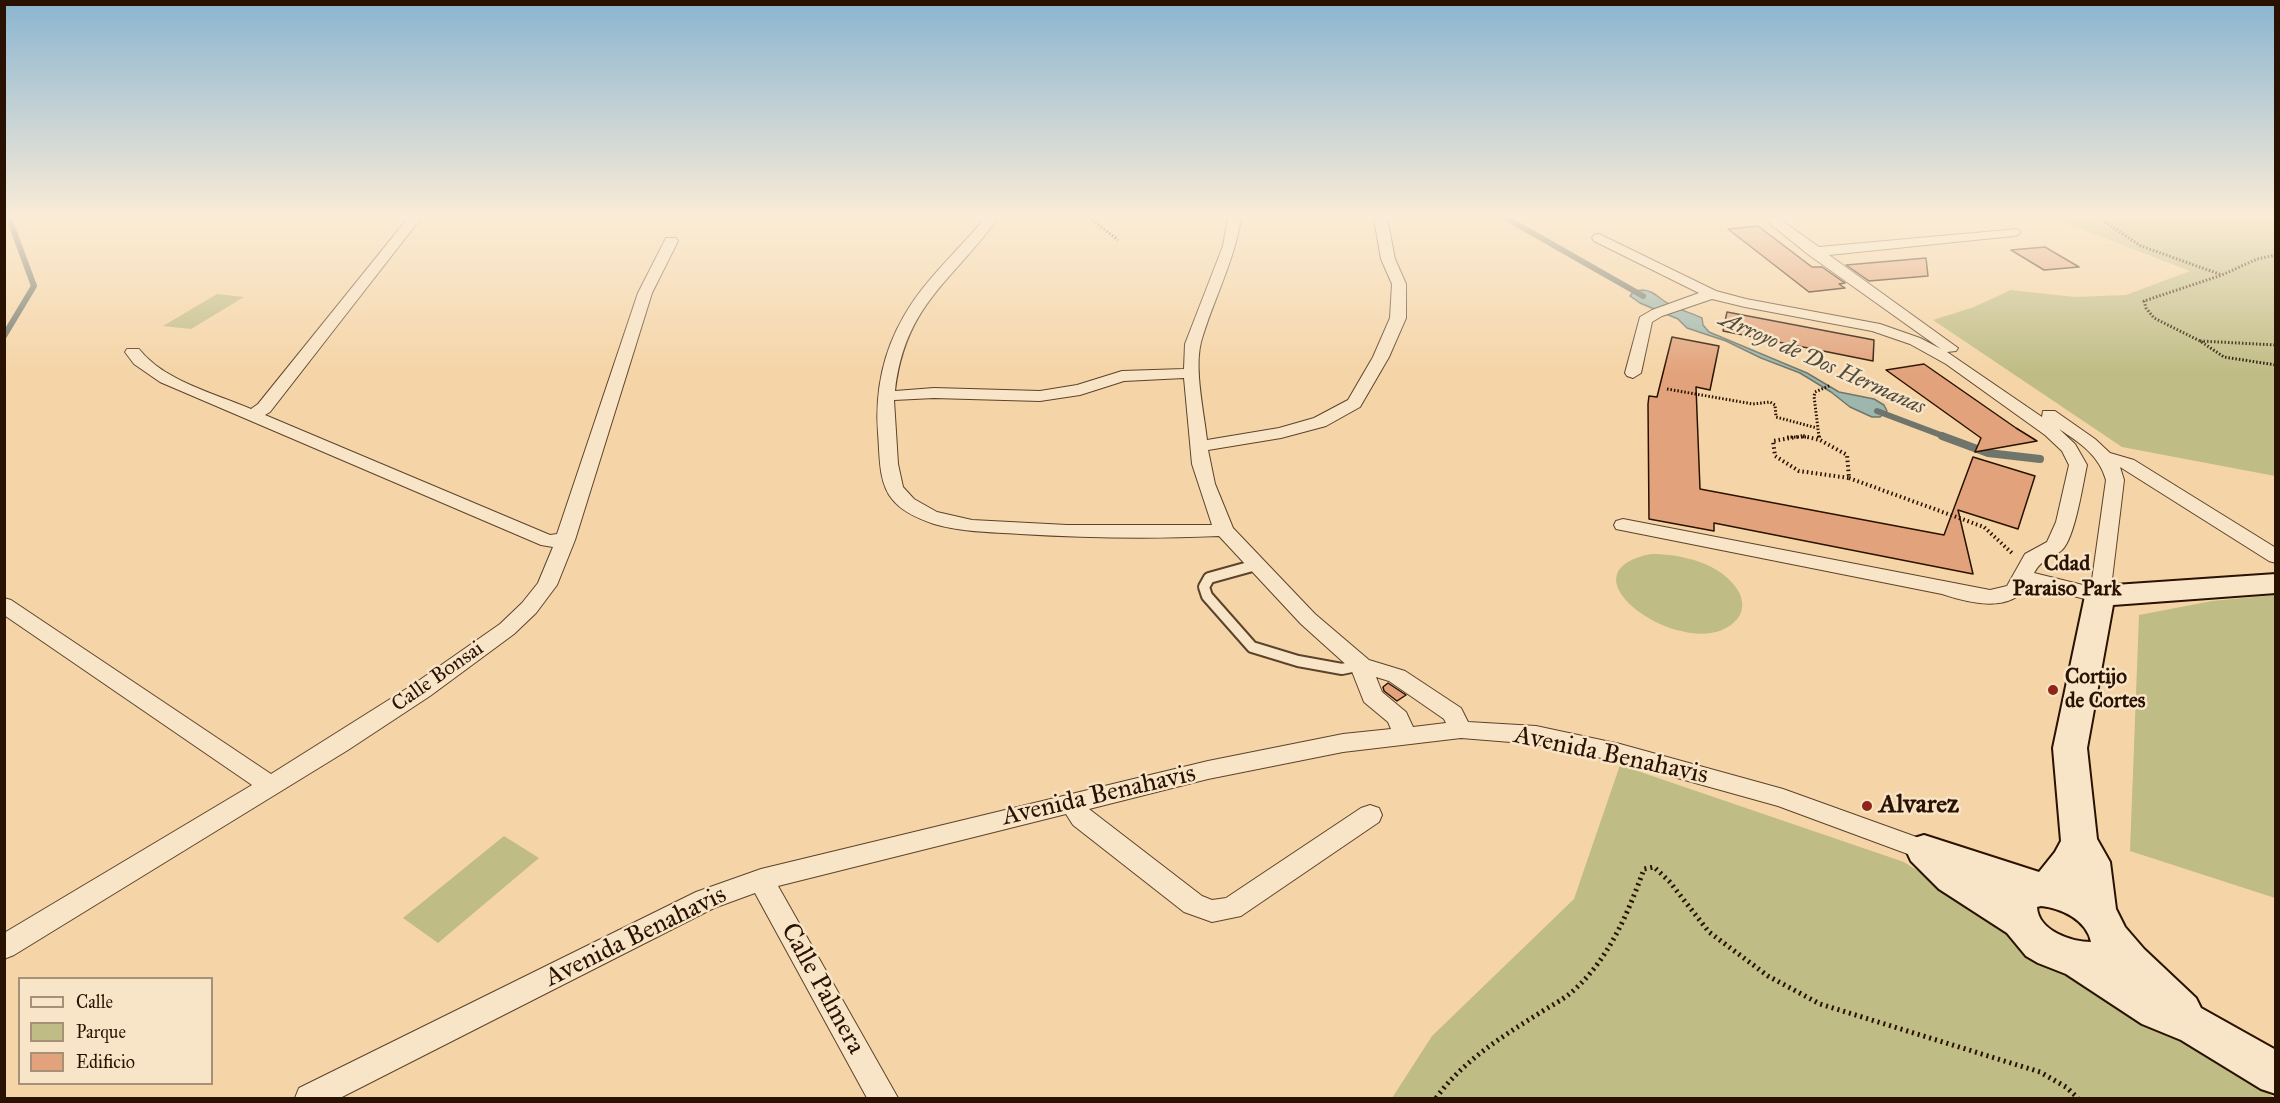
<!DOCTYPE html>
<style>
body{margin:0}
#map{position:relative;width:2280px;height:1103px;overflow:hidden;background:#f5d5a7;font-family:"IM FELL Great Primer",serif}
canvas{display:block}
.frame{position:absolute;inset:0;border:6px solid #291202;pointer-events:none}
.legend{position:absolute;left:18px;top:977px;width:195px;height:108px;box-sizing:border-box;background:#f8e4c6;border:2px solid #a59078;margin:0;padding:8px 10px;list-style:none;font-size:18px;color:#291202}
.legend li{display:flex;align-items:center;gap:12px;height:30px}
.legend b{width:30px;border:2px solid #a59078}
</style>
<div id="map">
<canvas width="2280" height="1103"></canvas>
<div class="frame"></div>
<ul class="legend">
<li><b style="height:8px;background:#f8e4c6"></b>Calle</li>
<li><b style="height:16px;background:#bfbc85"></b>Parque</li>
<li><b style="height:16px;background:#e2a37c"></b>Edificio</li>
</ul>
</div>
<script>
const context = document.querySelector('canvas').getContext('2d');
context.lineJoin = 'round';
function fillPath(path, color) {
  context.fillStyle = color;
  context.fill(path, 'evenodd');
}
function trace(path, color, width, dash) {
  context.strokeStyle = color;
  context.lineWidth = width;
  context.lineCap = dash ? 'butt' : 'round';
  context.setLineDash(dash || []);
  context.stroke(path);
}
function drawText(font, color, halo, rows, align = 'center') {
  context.font = font + ' "IM FELL Great Primer",serif';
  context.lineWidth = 5;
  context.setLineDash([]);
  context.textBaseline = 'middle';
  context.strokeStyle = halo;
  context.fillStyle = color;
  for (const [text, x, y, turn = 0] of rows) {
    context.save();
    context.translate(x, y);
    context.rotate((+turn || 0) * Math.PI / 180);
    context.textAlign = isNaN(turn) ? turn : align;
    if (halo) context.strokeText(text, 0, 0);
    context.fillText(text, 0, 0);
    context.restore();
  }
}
fillPath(new Path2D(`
 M2052 218H2275V476L2122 447 1933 320 1974 307 2011 290 2075 297 2126 295 2190 271Z
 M217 294 244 297 191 329 163 326Z
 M1651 554C1682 554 1722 563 1739 592 1743 600 1744 610 1738 618 1697 671 1550 574 1651 554Z
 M2275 595H2276L2275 898 2130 851 2139 615 2212 601Z
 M1620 765 1904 862 2275 1098H1392L1432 1036 1574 899Z
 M504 836 539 858 438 943 403 918Z`), '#bfbc85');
const water = new Path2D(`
 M1643 290C1655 291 1659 299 1669 304 1680 310 1691 313 1702 318L1703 325 1709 332 1807 373 1839 392 1874 399 1884 405 1887 411 1880 417H1872L1850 407 1831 392 1800 373 1761 358 1726 341 1687 328 1678 319 1640 303 1630 296 1634 291Z`);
fillPath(water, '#9db7af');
trace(water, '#6f756a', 1.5);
trace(new Path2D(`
 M1506 218 1643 296
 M4 336 34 286 10 221 14 218
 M1877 411 1946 437`), '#6f756a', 6);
trace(new Path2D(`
 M1942 436 1988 453 2040 459`), '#6f756a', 8);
const building = new Path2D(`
 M1758 226 1812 267H1822L1845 283 1839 284 1845 288 1809 292 1728 229Z
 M2045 247 2079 267 2044 270 2011 250Z
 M1926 258 1928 276 1869 281 1846 265Z
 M1727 312 1874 340 1873 361 1723 331Z
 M1672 337 1719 346 1710 390 1696 387 1700 489 1944 535 1973 457 2035 476 2018 529 1958 510 1973 574 1714 523V531L1649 519 1648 404 1649 396 1657 397Z
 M1924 364 2016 428 2037 441 1975 452 1981 438 1886 370Z
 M1388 683 1406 695 1397 701 1384 691 1383 687Z`);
fillPath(building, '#e2a37c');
trace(building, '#291202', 1.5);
const lane = new Path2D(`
 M1256 565 1209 578 1204 587 1207 596 1252 647 1298 661 1342 669 1361 665`);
const street = new Path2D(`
 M408 218H421L270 412 265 415 550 535 557 534 638 293 666 238H676L678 241 652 293 575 540 557 585 536 613 514 634 430 696 348 750 14 955 4 959V933L252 785 4 615V598L11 600 271 774 414 684 500 624 522 603 538 583 553 547 541 545 160 382 134 364 125 352 127 349H139C164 381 214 393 251 409L258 404Z
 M985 218H998C952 282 905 304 895 391L934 388 1040 391 1077 385 1122 371 1184 369 1185 344 1223 246 1228 218H1241C1234 263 1213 300 1201 342 1194 369 1204 412 1207 440L1279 428 1314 418 1348 400 1373 357 1390 318 1392 284 1381 259 1374 218H1387L1395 259 1406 284V318L1389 357 1360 407 1326 426 1281 438 1208 450 1215 484 1233 528 1315 614 1369 660 1405 671 1461 708 1468 722 1536 726 1620 744 1783 789 1933 843 1937 850 1933 857 1924 860 1778 806 1620 762 1536 744 1461 738 1343 752 1208 779 1089 809 1202 896 1212 900 1226 898 1361 808 1370 805 1379 808 1382 815 1379 822 1241 916 1212 922 1184 912 1073 825 1066 814 778 886 898 1098H867L755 893 714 908 340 1098H295L299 1088 696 892 761 869 1208 761 1343 734 1391 729 1388 722 1364 702 1351 669 1301 624 1219 536C1153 539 1086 538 1020 534 991 532 962 532 934 524 919 519 902 512 892 499 878 481 880 455 878 433 875 392 883 352 904 316 925 279 958 251 985 218ZM1184 378 1192 464 1212 525H1067L972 520 937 512 914 499 903 487 898 464 894 400 934 398 1040 401 1080 395 1124 381ZM1376 677 1389 681 1444 719 1446 723 1413 727 1406 712 1382 692Z
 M1763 218H1778L1819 247 2018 229 2020 232 2018 235 2013 236 1829 255 1958 348 1956 351 1947 352 2042 417 2043 411H2055L2095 439 2110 453 2134 460 2276 548V563L2269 561 2120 467 2124 480 2110 596 2107 601 2100 603 2028 584C2012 614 1969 603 1942 594L1616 529 1614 525 1616 521 1623 519 1990 590 2007 586 2025 554 2047 542 2056 522 2069 465 2062 451 2045 435 1946 364 1910 344 1872 331 1745 307 1712 299 1662 316 1652 322 1641 373 1633 378 1627 376 1625 373 1640 317 1652 310 1699 293 1594 241 1592 238 1594 235 1599 234 1716 291 1746 299 1880 324 1920 338 1941 349 1809 255ZM2059 429C2080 443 2099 455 2106 480L2091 587 2034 573C2043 557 2051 560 2062 550 2075 538 2083 483 2087 465L2075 444Z`);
const secondary = new Path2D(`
 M2276 574V593L2113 605 2087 748 2097 839 2110 862 2116 909 2125 927 2144 949 2196 998 2201 1008 2276 1050V1094L2261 1089 2181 1040 2142 1024 2066 974 2038 963 2026 956 2007 933 1939 889 1911 861 1906 850 1911 839 1924 835 2039 872 2055 852 2061 841 2053 748 2085 596 2089 589 2100 586ZM2041 906C2061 908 2087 920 2091 942 2072 942 2038 931 2037 907Z`);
trace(lane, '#5c432b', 14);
trace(street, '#5c432b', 2);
trace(secondary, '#291202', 4);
trace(new Path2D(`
 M1090 218 1118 240
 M2099 218 2141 246 2222 275
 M2276 255 2257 259 2222 275 2144 301 2146 308 2154 318 2200 341 2224 357 2276 365
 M2200 341 2276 345
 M1667 389 1753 404 1770 402 1775 405 1776 417 1817 428
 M1787 437H1809
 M1819 437 1814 396 1815 392 1831 385`), '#291202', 3, [1.5, 2]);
trace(new Path2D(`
 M1803 436 1820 440 1847 455 1849 478 1799 471 1775 456 1773 441Z
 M1819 436V439
 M1849 478 1984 527 2013 554`), '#291202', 4, [1.5, 3]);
trace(new Path2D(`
 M1436 1098C1463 1061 1500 1038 1538 1014 1550 1006 1563 1000 1573 991 1609 959 1628 913 1644 869L1654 867 1669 881 1709 932 1768 976 1820 1004 2040 1072 2066 1087 2078 1098`), '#291202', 5, [2, 4]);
trace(lane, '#f8e4c6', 10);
fillPath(street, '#f8e4c6');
fillPath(secondary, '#f8e4c6');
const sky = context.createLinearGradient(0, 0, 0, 373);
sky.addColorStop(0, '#8ab5d1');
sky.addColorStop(0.58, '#faecd7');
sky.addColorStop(1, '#faecd700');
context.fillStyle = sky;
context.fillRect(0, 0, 2280, 373);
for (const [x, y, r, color] of [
 [2053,690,6,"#8f2418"],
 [1867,806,6,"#8f2418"]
]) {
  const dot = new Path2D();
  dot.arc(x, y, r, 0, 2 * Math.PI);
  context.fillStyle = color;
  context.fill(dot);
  trace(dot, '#f8e4c6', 2);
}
drawText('21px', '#291202', '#f8e4c6', [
 ["Calle Bonsai",438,677,-35]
]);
drawText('bold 21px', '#291202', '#f8e4c6', [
 ["Cortijo",2065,678],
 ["de Cortes",2065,702]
], 'left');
drawText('italic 22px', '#524c3f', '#f8e4c6', [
 ["Arroyo de Dos Hermanas",1822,364,24]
]);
drawText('bold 22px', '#291202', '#f8e4c6', [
 ["Cdad",2067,565],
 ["Paraiso Park",2067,590]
]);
drawText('26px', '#291202', '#f8e4c6', [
 ["Avenida Benahavis",1611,756,12],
 ["Avenida Benahavis",1099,796,-13],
 ["Avenida Benahavis",636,937,-26],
 ["Calle Palmera",822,989,61]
]);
drawText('bold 26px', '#291202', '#f8e4c6', [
 ["Alvarez",1879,806]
], 'left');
</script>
